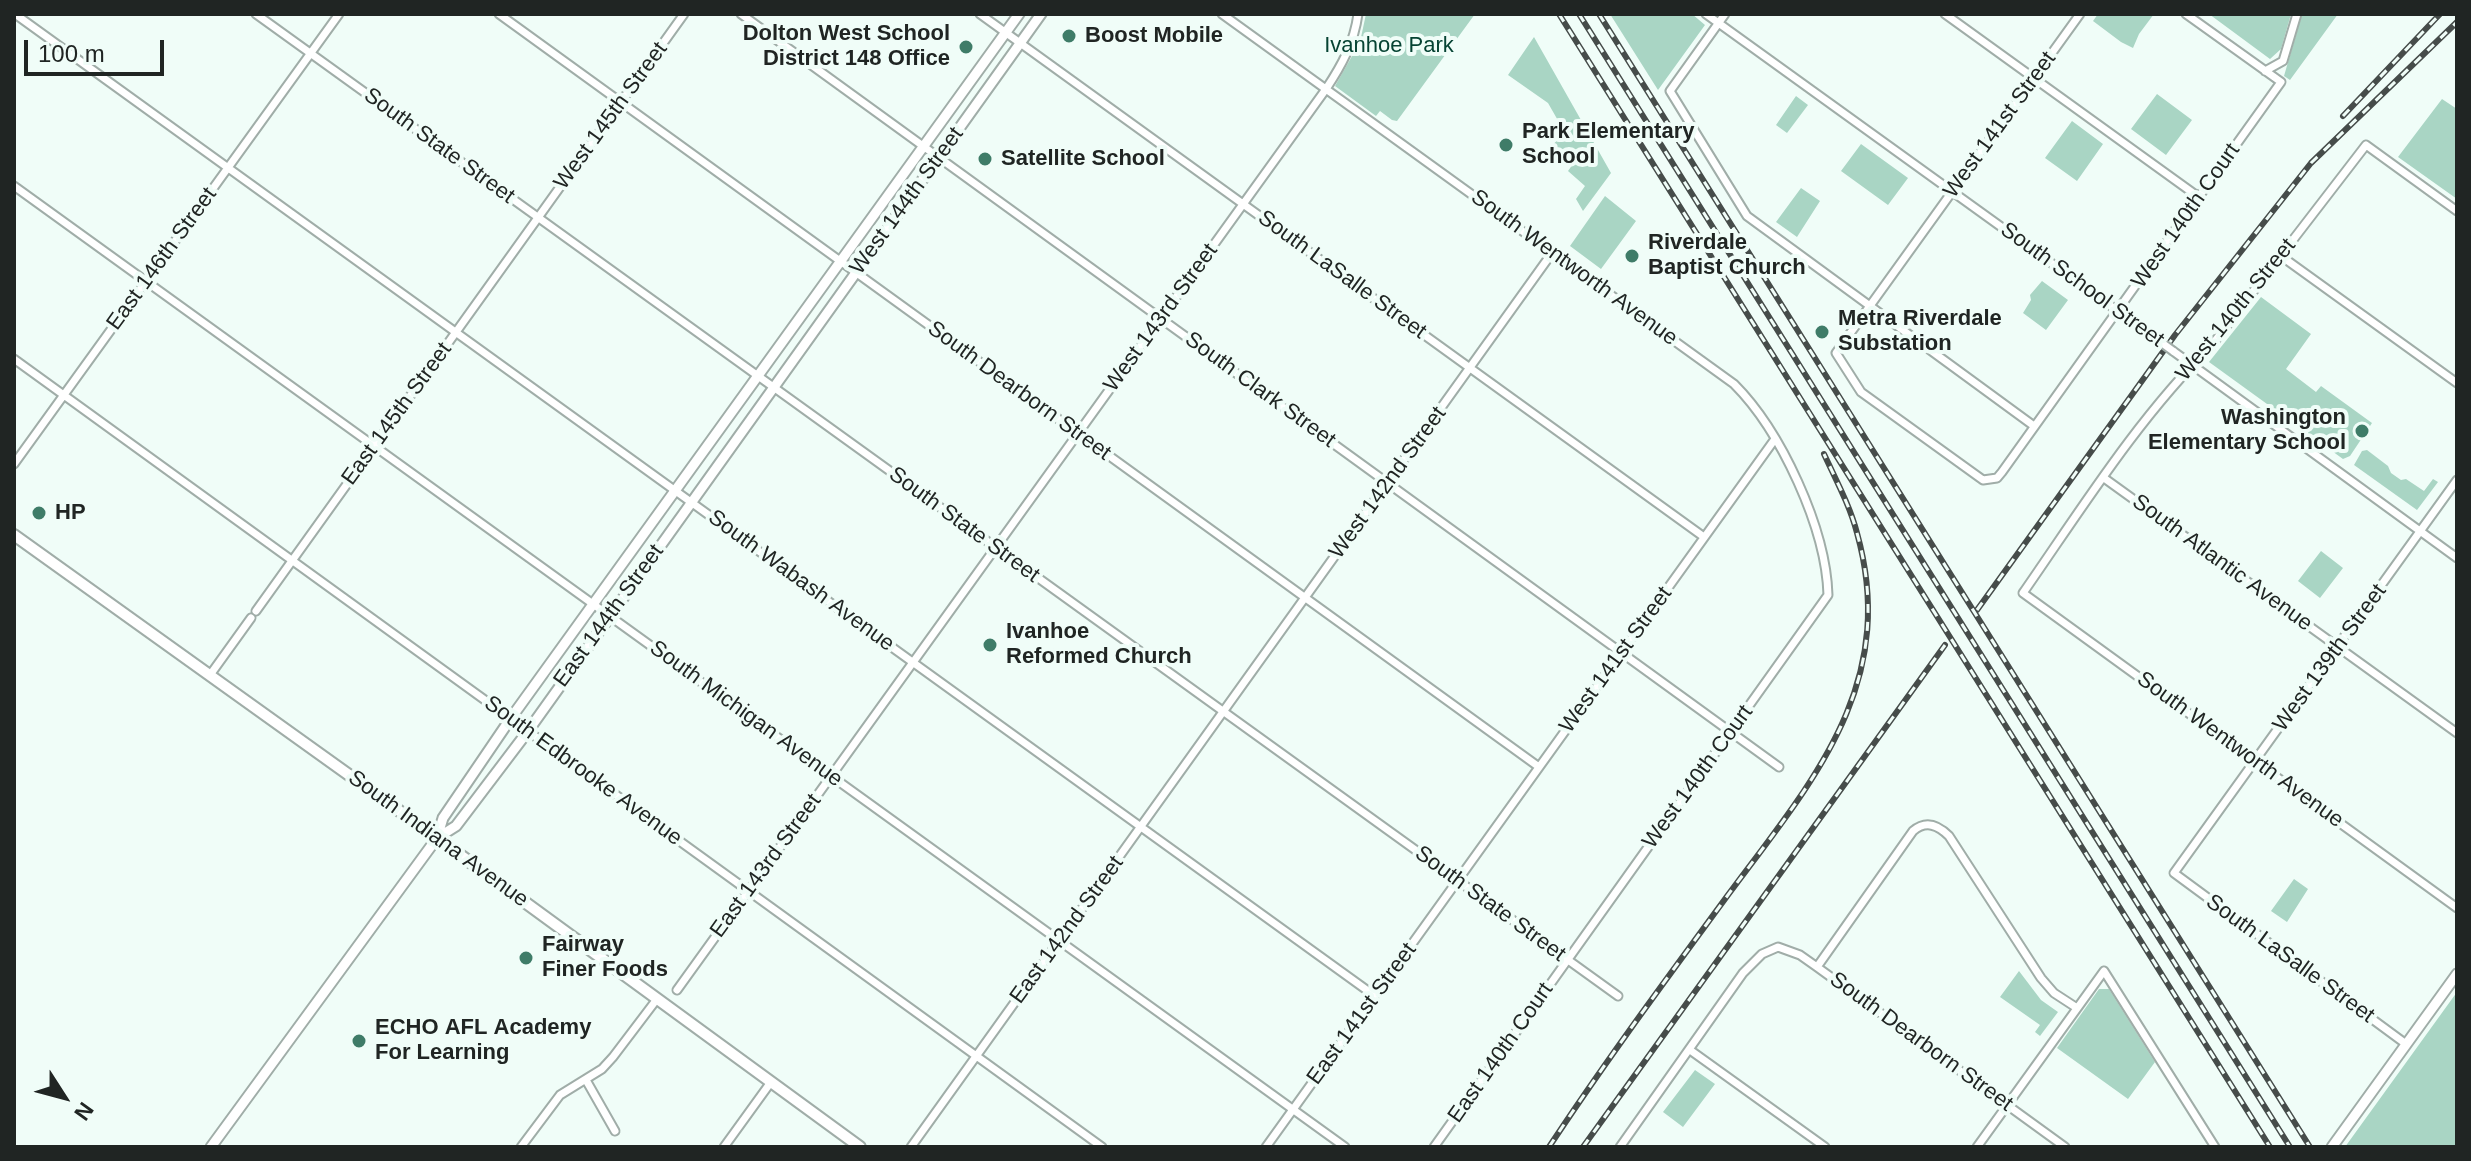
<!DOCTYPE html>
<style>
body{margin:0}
#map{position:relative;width:2471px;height:1161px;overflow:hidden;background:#f0fdf8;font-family:Helvetica,sans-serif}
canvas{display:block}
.frame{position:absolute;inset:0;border:16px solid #202523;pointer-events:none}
.north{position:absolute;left:24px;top:1057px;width:80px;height:80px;-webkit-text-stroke:6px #f0fdf8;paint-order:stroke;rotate:126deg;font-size:22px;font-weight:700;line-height:32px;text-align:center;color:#202523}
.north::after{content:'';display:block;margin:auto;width:28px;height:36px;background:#202523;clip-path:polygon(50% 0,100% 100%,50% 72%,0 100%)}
.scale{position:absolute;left:24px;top:40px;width:140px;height:36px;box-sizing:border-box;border:4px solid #202523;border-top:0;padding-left:10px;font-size:24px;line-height:28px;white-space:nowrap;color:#202523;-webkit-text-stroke:6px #f0fdf8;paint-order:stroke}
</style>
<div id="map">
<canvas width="2471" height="1161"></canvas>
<div class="frame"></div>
<div class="north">N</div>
<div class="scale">100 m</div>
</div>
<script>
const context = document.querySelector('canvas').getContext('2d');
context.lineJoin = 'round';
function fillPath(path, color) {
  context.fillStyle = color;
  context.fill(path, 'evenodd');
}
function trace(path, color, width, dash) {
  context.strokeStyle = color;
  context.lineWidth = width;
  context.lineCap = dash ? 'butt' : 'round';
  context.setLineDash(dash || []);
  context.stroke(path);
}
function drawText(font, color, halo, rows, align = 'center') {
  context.font = font + ' Helvetica,sans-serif';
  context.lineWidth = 8;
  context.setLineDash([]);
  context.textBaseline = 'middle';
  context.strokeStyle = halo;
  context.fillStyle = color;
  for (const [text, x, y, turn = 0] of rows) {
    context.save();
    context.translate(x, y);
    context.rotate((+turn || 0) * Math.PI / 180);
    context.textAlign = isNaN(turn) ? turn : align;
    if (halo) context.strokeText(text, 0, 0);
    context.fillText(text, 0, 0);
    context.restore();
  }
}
fillPath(new Path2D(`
 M1366 14H1475L1397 121 1392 120 1380 111 1376 116 1335 86 1360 42Z
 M1610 14H1692L1705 25 1658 90Z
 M2098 14H2154L2139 34 2133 48 2121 42 2093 21Z
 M2209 14H2291L2281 49 2270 59Z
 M2302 14H2338L2290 80 2284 76Z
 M1534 37 1611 173 1583 211 1576 199 1585 186 1568 171 1573 164 1564 157 1565 154 1553 145 1564 131 1548 103 1508 75Z
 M2157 94 2192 120 2166 155 2131 129Z
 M1796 96 1808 105 1787 133 1776 125Z
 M2442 99 2457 109V199L2398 157Z
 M2072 121 2103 144 2077 181 2045 158Z
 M1861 144 1908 178 1888 205 1841 171Z
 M1801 188 1820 201 1797 237 1776 222Z
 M1605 196 1636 221 1601 269 1570 246Z
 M2042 281 2068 300 2046 330 2023 313 2031 300 2030 295Z
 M2261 297 2311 334 2286 369 2316 392 2321 386 2372 423 2350 456 2343 459 2209 362Z
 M2367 450 2388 466 2391 473 2401 480 2406 479 2424 491 2433 479 2438 482 2417 510 2354 465 2362 451Z
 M2321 551 2343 568 2320 598 2298 581Z
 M2294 879 2308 889 2287 922 2271 911Z
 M2019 971 2041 1000 2058 1012 2040 1036 2035 1032 2040 1025 2000 997Z
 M2099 989H2109L2155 1062 2128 1099 2057 1048Z
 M2457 992V1147H2345Z
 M1695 1070 1715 1084 1683 1127 1663 1112Z`), '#a9d5c4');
const minor = new Path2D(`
 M15 14 1375 996
 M256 14 1618 996
 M499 14 1539 767
 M741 14 1779 767
 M980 14 1704 537
 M1222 14 1734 384C1781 431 1826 528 1828 595L1434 1147
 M1706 14 2140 327
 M1725 14 1670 91 1747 216 2034 426
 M1945 14 2200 198
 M2080 14 1836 353 1861 392 1983 480 1997 478 2002 472 2281 82 2186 14
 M2265 71 2283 61 2297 14
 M14 186 1345 1147
 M2457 211 2366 145 2212 345C2138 418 2082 508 2023 593L2457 908
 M2281 256 2457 383
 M2173 351 2457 558
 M14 359 1102 1147
 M14 464 339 14
 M2104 478 2457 733
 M256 611 684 14
 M210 675 251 618
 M1817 967 1913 831C1926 820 1938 825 1949 836L2041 978 2054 993 2077 1008
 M677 990 1326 89C1342 65 1354 43 1358 14
 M2406 1044 2174 873 2457 480
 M1690 1050 1825 1147
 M586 1080 615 1131
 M521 1147 560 1095 602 1069 613 1057 657 999
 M724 1147 771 1082
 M911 1147 1552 253
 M1266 1147 1775 439
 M1620 1147 1743 973 1762 954 1778 947 1800 955 1817 967 2065 1147
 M1977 1147 2104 971 2215 1147`);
const tertiary = new Path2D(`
 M437 838 456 826 528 731 1041 14
 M211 1147 437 838 443 818 511 718 1019 14
 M2332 1147 2457 974`);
const secondary = new Path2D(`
 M14 535 437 838 860 1147`);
trace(minor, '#a0ada8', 11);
trace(tertiary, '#a0ada8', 13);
trace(secondary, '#a0ada8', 14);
trace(minor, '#fff', 7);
trace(tertiary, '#fff', 9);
trace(secondary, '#fff', 10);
const rail = new Path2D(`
 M1559 14 2270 1147
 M1579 14 2290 1147
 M1599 14 2310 1147
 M2343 116 2440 14
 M1977 610 2175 335 2311 163 2457 22
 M1549 1147C1605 1062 1665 981 1725 899 1809 785 1900 687 1857 533 1850 506 1836 480 1824 454
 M1583 1147 1945 645`);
trace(rail, '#464c4a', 6);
trace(rail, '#f0fdf8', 3, [9]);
const minorBridge = new Path2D(`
 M2140 327 2173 351`);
trace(minorBridge, '#a0ada8', 11, []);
trace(minorBridge, '#fff', 7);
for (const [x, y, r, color] of [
 [1069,36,8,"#3f7c68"],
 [966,47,8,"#3f7c68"],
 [1506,145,8,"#3f7c68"],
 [985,159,8,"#3f7c68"],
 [1632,256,8,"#3f7c68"],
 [1822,332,8,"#3f7c68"],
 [2362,431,8,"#3f7c68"],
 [39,513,8,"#3f7c68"],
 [990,645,8,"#3f7c68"],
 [526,958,8,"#3f7c68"],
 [359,1041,8,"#3f7c68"]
]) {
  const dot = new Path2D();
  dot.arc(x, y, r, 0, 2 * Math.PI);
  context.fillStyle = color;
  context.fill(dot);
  trace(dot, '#f0fdf8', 3);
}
drawText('bold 22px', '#202523', '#f0fdf8', [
 ["Dolton West School",950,34,"right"],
 ["District 148 Office",950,59,"right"],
 ["Boost Mobile",1085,36],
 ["Park Elementary",1522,132],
 ["School",1522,157],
 ["Satellite School",1001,159],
 ["Riverdale",1648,243],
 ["Baptist Church",1648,268],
 ["Metra Riverdale",1838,319],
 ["Substation",1838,344],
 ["Washington",2346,418,"right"],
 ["Elementary School",2346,443,"right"],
 ["HP",55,513],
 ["Ivanhoe",1006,632],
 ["Reformed Church",1006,657],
 ["Fairway",542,945],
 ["Finer Foods",542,970],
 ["ECHO AFL Academy",375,1028],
 ["For Learning",375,1053]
], 'left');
drawText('22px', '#064333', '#f0fdf8', [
 ["Ivanhoe Park",1389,46]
]);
drawText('22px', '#202523', '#f0fdf8', [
 ["West 145th Street",611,116,-54],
 ["West 141st Street",2000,125,-54],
 ["South State Street",439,146,36],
 ["West 144th Street",907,201,-54],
 ["West 140th Court",2186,216,-55],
 ["East 146th Street",162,259,-54],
 ["South Wentworth Avenue",1574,268,36],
 ["South LaSalle Street",1342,275,36],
 ["South School Street",2082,285,36],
 ["West 140th Street",2236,310,-51],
 ["West 143rd Street",1161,318,-54],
 ["South Clark Street",1260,390,36],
 ["South Dearborn Street",1019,391,36],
 ["East 145th Street",397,414,-54],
 ["West 142nd Street",1388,483,-54],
 ["South State Street",964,525,36],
 ["South Atlantic Avenue",2222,563,36],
 ["South Wabash Avenue",801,581,36],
 ["East 144th Street",609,616,-54],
 ["West 139th Street",2330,658,-54],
 ["West 141st Street",1616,660,-54],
 ["South Michigan Avenue",746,714,36],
 ["South Wentworth Avenue",2240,750,36],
 ["South Edbrooke Avenue",583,771,36],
 ["West 140th Court",1698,777,-54],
 ["South Indiana Avenue",438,839,36],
 ["East 143rd Street",766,866,-54],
 ["South State Street",1490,904,36],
 ["East 142nd Street",1067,930,-54],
 ["South LaSalle Street",2290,959,36],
 ["East 141st Street",1362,1014,-54],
 ["South Dearborn Street",1921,1042,36],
 ["East 140th Court",1501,1053,-55]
]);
</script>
